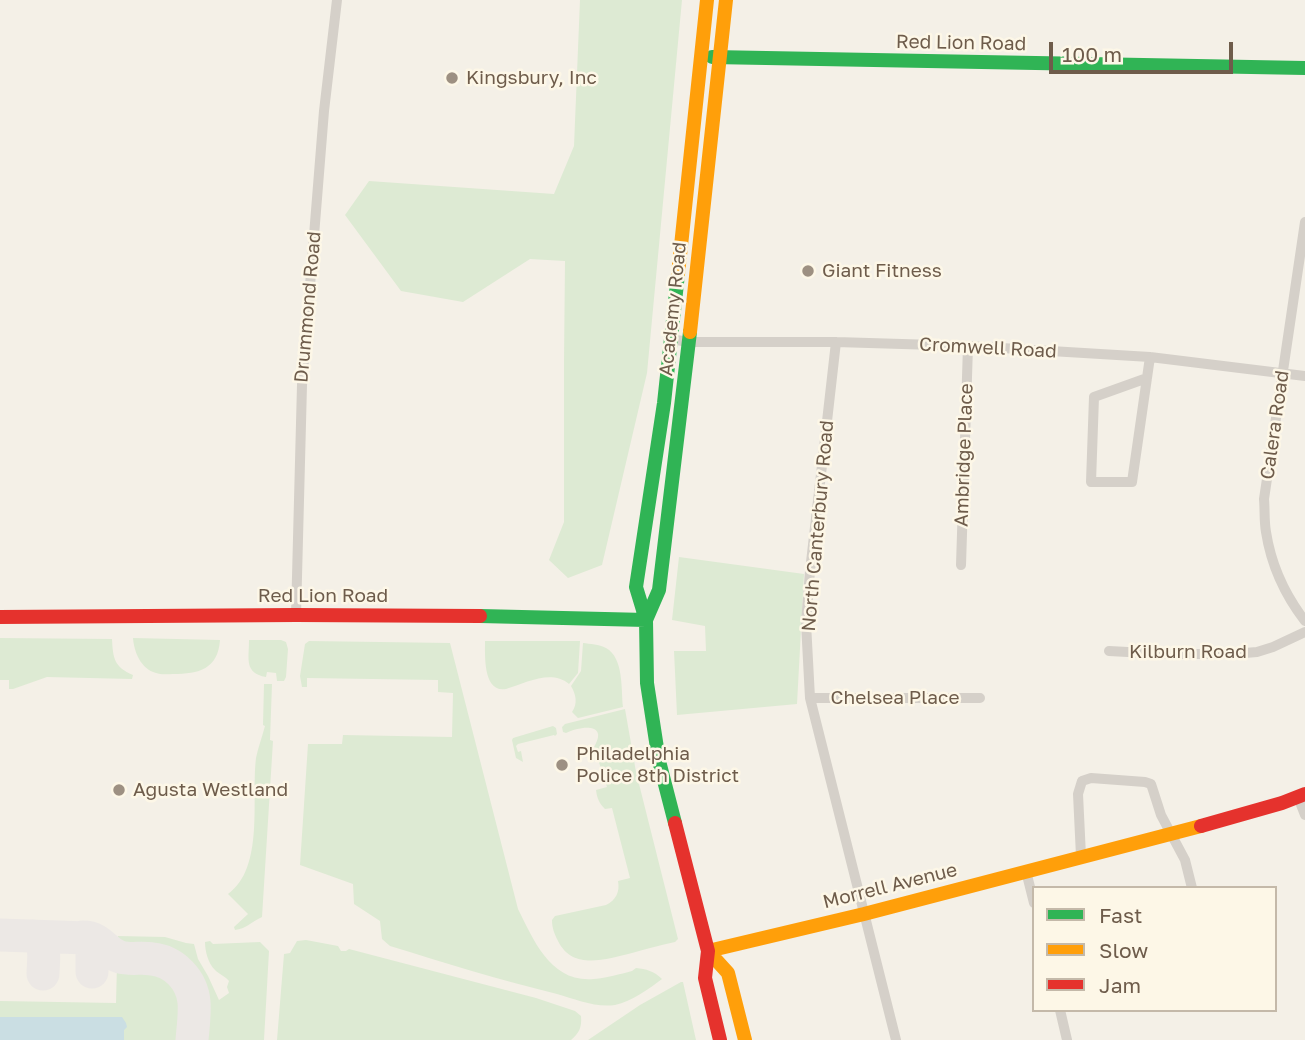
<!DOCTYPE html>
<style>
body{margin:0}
#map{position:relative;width:1305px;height:1040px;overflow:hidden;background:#f4f0e7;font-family:"Golos Text",sans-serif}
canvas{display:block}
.legend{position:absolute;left:1032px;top:886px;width:245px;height:126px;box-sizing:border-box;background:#fdf7e7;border:2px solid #c4b9a9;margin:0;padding:9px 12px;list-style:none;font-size:21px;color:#6e5c4b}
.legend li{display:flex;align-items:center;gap:14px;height:35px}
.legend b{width:35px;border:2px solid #c4b9a9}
.scale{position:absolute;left:1049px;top:42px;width:184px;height:32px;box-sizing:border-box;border:4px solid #6e5c4b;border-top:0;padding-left:9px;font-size:21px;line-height:24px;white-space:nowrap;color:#6e5c4b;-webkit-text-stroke:5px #fdf7e7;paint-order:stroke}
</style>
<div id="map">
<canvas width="1305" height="1040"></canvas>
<ul class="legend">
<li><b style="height:9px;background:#30b455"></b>Fast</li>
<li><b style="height:9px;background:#ff9f0a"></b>Slow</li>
<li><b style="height:9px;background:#e5322d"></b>Jam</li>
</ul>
<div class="scale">100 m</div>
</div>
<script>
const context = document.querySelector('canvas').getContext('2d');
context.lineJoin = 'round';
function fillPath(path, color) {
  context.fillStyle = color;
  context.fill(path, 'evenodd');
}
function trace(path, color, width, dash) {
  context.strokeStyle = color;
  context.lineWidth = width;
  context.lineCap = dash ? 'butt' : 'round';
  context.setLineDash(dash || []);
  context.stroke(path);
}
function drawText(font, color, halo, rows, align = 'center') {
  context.font = font + ' "Golos Text",sans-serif';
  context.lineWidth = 5;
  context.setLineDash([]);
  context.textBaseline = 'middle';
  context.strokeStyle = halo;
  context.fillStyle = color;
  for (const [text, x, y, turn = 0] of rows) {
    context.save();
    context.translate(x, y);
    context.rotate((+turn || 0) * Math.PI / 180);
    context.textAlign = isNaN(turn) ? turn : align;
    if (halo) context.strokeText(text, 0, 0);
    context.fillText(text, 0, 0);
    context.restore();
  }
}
fillPath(new Path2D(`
 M580 0H682L647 373 602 565 568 578 549 560 564 522V361L565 261 530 259 463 302 401 291 345 215 369 181 554 194 574 146Z
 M679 557 804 574 797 704 677 715 674 651H706L705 626 672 620Z
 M0 638 112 639C113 658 114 667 133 675L132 679 47 677 13 689H9V680H0Z
 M133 638 220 640C218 669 199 674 173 674 168 674 161 675 156 673 141 669 134 652 133 638Z
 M249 640H281L286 642 288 649 286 677 284 681H277L276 673 267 672 266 677C244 673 249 659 249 640Z
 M309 641 450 643 518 909C534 941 551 983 594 979 607 978 620 974 632 971L636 968C646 969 654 971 662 979 649 989 632 1001 615 1005 596 1008 575 999 557 994 500 980 445 963 390 946L382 939 380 921 354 904 353 884 300 865 308 744H342L343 735 452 737 453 693 438 692V680L307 678V687H302L300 676 305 644Z
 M485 641H580L578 673 569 684C551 669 526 683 506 689 483 693 485 656 485 641Z
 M583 643C590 644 599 644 606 648 624 658 621 689 623 707L578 718 572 712C578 703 576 695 571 686L581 671Z
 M264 684H272L270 740 273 741 262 917C251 922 246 929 235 930L234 927 248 914 228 894C265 868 251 797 256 758 258 748 262 737 265 726L263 725Z
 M625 709 636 772 678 939 675 942C660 945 646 949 632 953 606 959 573 971 558 941 554 933 552 928 552 920L555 916 606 905C616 900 620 892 618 881L630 878 612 808 605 809C599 803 597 798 596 790L607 787 594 747C609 722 580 726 566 733L563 732 562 727 565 724Z
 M553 726 556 728 557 734 555 736 554 735 518 744 516 746 518 752 521 751 523 762 516 758 512 740 513 738Z
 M118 936 165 937 186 943 194 944 198 959 208 976 219 1000 229 993 227 987 229 981C225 976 219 974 215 970 208 963 205 951 205 942L210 941 213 944 260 942 269 951 264 1040H199C200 1027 202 1014 201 1001 199 982 185 961 167 954 152 948 134 950 118 950Z
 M306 940 338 946 341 951H346L349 949 536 998 575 1011 581 1016C582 1028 579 1033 571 1040H277L284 954 290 953 297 941Z
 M117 964C130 965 143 964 156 967 193 973 187 1013 185 1040H0V1001L116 1003Z
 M681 982H683L696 1040H588L640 1005Z`), '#ddead3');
fillPath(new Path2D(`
 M0 1017H122L126 1023 127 1027 124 1030V1040H0Z`), '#cadee3');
trace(new Path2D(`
 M0 935 87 938 92 945V972
 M33 936C48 942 43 960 43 974
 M83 937C102 937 105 953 120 957 130 960 142 957 152 959 174 961 192 980 194 1002 195 1014 193 1028 192 1040`), '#ece8e5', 33);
trace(new Path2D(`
 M1305 222 1264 499C1265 510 1264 521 1266 532 1271 564 1285 595 1305 621
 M670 339 689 342H836L968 346 1150 357 1305 376
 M836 342 810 571 806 623 810 698 896 1040
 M1147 378 1094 397 1091 482H1132L1150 357
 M961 565 968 346
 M296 615 302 385 324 111 337 0
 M1109 651 1165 654H1233L1257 652 1273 647 1305 632
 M810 698H980
 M1298 797 1305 815
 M1081 856 1078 794 1082 781 1091 778 1145 782 1151 784 1152 787 1161 815 1185 860 1192 888
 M1026 871 1034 903
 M1060 1010 1067 1040`), '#d5d0c9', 10);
trace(new Path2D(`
 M712 57 1305 68
 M480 616 646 620
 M646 620 659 590 690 332
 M675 823 659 761 647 683 646 620 636 587 664 403 678 274`), '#30b455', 14);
trace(new Path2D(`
 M678 274 707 0
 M690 332 726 0
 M708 951 864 914 1201 826
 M708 951 728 973 745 1040`), '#ff9f0a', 14);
trace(new Path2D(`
 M0 617 296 615 480 616
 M675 823 708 951 705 978 720 1040
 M1201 826 1282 803 1305 794`), '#e5322d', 14);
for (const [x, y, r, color] of [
 [452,78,7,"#9d9082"],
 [808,271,7,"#9d9082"],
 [562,765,7,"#9d9082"],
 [119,790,7,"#9d9082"]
]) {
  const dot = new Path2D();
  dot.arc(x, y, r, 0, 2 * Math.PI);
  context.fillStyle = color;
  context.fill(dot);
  trace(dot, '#fdf7e7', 2.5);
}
drawText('19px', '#6e5c4b', '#fdf7e7', [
 ["Red Lion Road",961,43,1],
 ["Drummond Road",308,307,-85],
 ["Academy Road",673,309,-84],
 ["Cromwell Road",988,348,3],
 ["Calera Road",1275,425,-82],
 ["Ambridge Place",964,455,-88],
 ["North Canterbury Road",818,526,-85],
 ["Red Lion Road",323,596],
 ["Kilburn Road",1188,652],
 ["Chelsea Place",895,698],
 ["Morrell Avenue",890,886,-14]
]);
drawText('19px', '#6e5c4b', '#fdf7e7', [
 ["Kingsbury, Inc",466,78],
 ["Giant Fitness",822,271],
 ["Philadelphia",576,754],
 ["Police 8th District",576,776],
 ["Agusta Westland",133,790]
], 'left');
</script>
